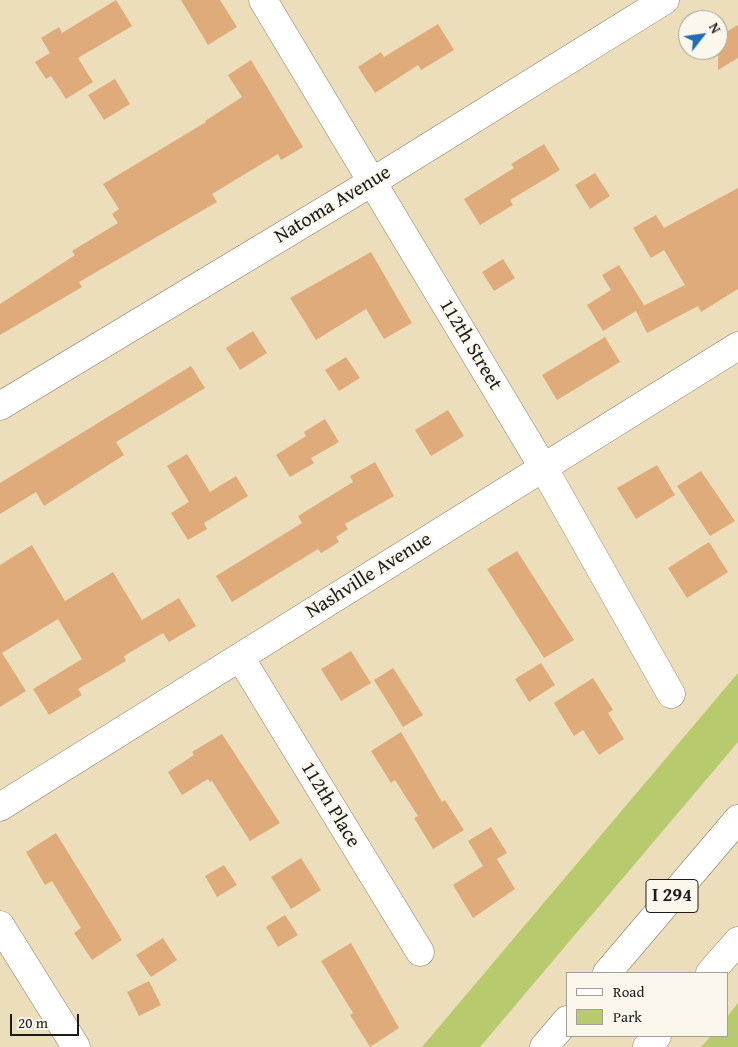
<!DOCTYPE html>
<style>
body{margin:0}
#map{position:relative;width:738px;height:1047px;overflow:hidden;background:#ecdeba;font-family:"Gentium Book Plus",serif}
canvas{display:block}
.legend{position:absolute;left:566px;top:972px;width:162px;height:65px;box-sizing:border-box;background:#fbf7ec;border:1px solid #a29f99;margin:0;padding:6px 9px;list-style:none;font-size:15px;color:#1c1c1c}
.legend li{display:flex;align-items:center;gap:10px;height:25px}
.legend b{width:25px;border:1px solid #a29f99}
.north{position:absolute;left:678px;top:10px;width:50px;height:50px;box-sizing:border-box;background:#fbf7ec;border:1px solid #a29f99;border-radius:50%;rotate:60deg;font-size:14px;font-weight:700;line-height:20px;text-align:center;color:#1c1c1c}
.north::after{content:'';display:block;margin:auto;width:18px;height:22px;background:#1f6fb2;clip-path:polygon(50% 0,100% 100%,50% 72%,0 100%)}
.scale{position:absolute;left:10px;top:1014px;width:69px;height:22px;box-sizing:border-box;border:2px solid #1c1c1c;border-top:0;padding-left:6px;font-size:15px;line-height:18px;white-space:nowrap;color:#1c1c1c;-webkit-text-stroke:4px #fbf7ec;paint-order:stroke}
</style>
<div id="map">
<canvas width="738" height="1047"></canvas>
<ul class="legend">
<li><b style="height:6px;background:#fff"></b>Road</li>
<li><b style="height:14px;background:#b7ca6d"></b>Park</li>
</ul>
<div class="north">N</div>
<div class="scale">20 m</div>
</div>
<script>
const context = document.querySelector('canvas').getContext('2d');
context.lineJoin = 'round';
function fillPath(path, color) {
  context.fillStyle = color;
  context.fill(path, 'evenodd');
}
function trace(path, color, width, dash) {
  context.strokeStyle = color;
  context.lineWidth = width;
  context.lineCap = dash ? 'butt' : 'round';
  context.setLineDash(dash || []);
  context.stroke(path);
}
function drawText(font, color, halo, rows, align = 'center') {
  context.font = font + ' "Gentium Book Plus",serif';
  context.lineWidth = 4.5;
  context.setLineDash([]);
  context.textBaseline = 'middle';
  context.strokeStyle = halo;
  context.fillStyle = color;
  for (const [text, x, y, turn = 0] of rows) {
    context.save();
    context.translate(x, y);
    context.rotate((+turn || 0) * Math.PI / 180);
    context.textAlign = isNaN(turn) ? turn : align;
    if (halo) context.strokeText(text, 0, 0);
    context.fillText(text, 0, 0);
    context.restore();
  }
}
fillPath(new Path2D(`
 M738 673V742L480 1047H422Z
 M738 1003V1047H701L711 1036H727V1017Z`), '#b7ca6d');
fillPath(new Path2D(`
 M116 0 132 26 78 58 93 82 66 99 51 76 46 79 35 62 50 53 41 38 59 27 62 33Z
 M181 0H220L237 27 208 45Z
 M438 24 454 50 421 70 418 65 375 93 358 67 381 52 384 57Z
 M738 25V58L718 70V37Z
 M251 60 303 147 281 160 278 154 212 194 217 202 79 282 82 287 0 335V304L75 255 72 251 118 223 112 214 119 209 103 184 206 122 205 121 242 97 228 75Z
 M115 79 130 104 104 120 88 95Z
 M544 144 560 170 510 200 513 205 480 225 464 199 514 168 511 164Z
 M595 173 610 196 590 209 575 185Z
 M738 188V289L701 312 698 306 647 333 636 311 603 331 587 305 611 290 602 275 619 265 644 305 641 307 685 285 664 250 651 258 633 228 656 215 664 228Z
 M371 252 412 323 384 339 366 309 316 340 290 298Z
 M503 259 515 278 494 291 482 272Z
 M253 331 267 353 240 370 226 348Z
 M605 337 620 362 557 400 542 375Z
 M346 357 360 378 339 391 325 370Z
 M191 366 205 388 116 442 124 455 44 506 36 492 0 514V483Z
 M448 410 464 436 431 456 415 430Z
 M325 419 339 442 311 458 314 463 290 477 276 455 306 436 304 432Z
 M187 454 210 492 236 476 248 496 204 523 207 529 188 540 171 513 189 502 167 466Z
 M375 462 394 496 345 524 348 529 336 537 339 542 321 553 318 549 232 602 216 576 302 523 298 516 353 482 350 476Z
 M657 465 675 495 636 519 617 488Z
 M701 471 735 521 710 536 677 486Z
 M709 542 728 572 687 598 668 568Z
 M32 545 65 601 113 572 142 620 179 598 196 626 169 642 163 633 124 656 126 661 78 689 82 695 49 715 33 689 82 659 58 619 2 653 26 691 0 707V565Z
 M517 551 574 640 544 658 487 569Z
 M351 651 371 683 341 701 321 669Z
 M541 663 555 685 529 702 515 679Z
 M393 668 423 715 403 727 374 680Z
 M593 678 613 710 608 713 624 739 599 755 583 730 574 736 554 703Z
 M401 732 442 802 445 800 464 830 433 849 414 818 418 816 395 780 391 783 371 751Z
 M222 734 280 823 250 841 212 781 210 782 208 779 182 795 168 772 194 755 192 752Z
 M491 827 507 853 497 859 515 889 473 918 453 885 483 866 468 841Z
 M56 833 122 940 92 960 74 933 81 928 52 881 45 885 26 852Z
 M301 858 321 890 291 909 271 877Z
 M224 865 237 885 217 897 205 876Z
 M285 915 298 935 278 947 266 927Z
 M163 938 177 960 151 977 136 955Z
 M351 943 399 1028 370 1047 350 1015 353 1013 321 961Z
 M149 981 161 1005 139 1016 127 992Z`), '#e0ab7b');
const minor = new Path2D(`
 M263 0 543 467 671 694
 M0 406 372 182 665 0
 M240 657 420 952
 M0 807 738 346
 M0 925 76 1047`);
const highway = new Path2D(`
 M607 973 738 819
 M710 973 738 941
 M544 1047 567 1020
 M647 1047 657 1036`);
trace(minor, '#847d6b', 29);
trace(highway, '#847d6b', 29);
trace(minor, '#fff', 28);
trace(highway, '#fff', 28);
for (const [x, y, w] of [
 [672,896,52]
]) {
  const box = new Path2D();
  box.roundRect(x - w / 2, y - 16.5, w, 33, 4);
  context.fillStyle = '#fbf7ec';
  context.fill(box);
  trace(box, '#1c1c1c', 1);
}
drawText('bold 19px', '#1c1c1c', null, [
 ["I 294",672,896]
]);
drawText('20px', '#1c1c1c', '#fbf7ec', [
 ["Natoma Avenue",333,205,-31],
 ["112th Street",470,345,59],
 ["Nashville Avenue",369,576,-32],
 ["112th Place",330,805,59]
]);
</script>
